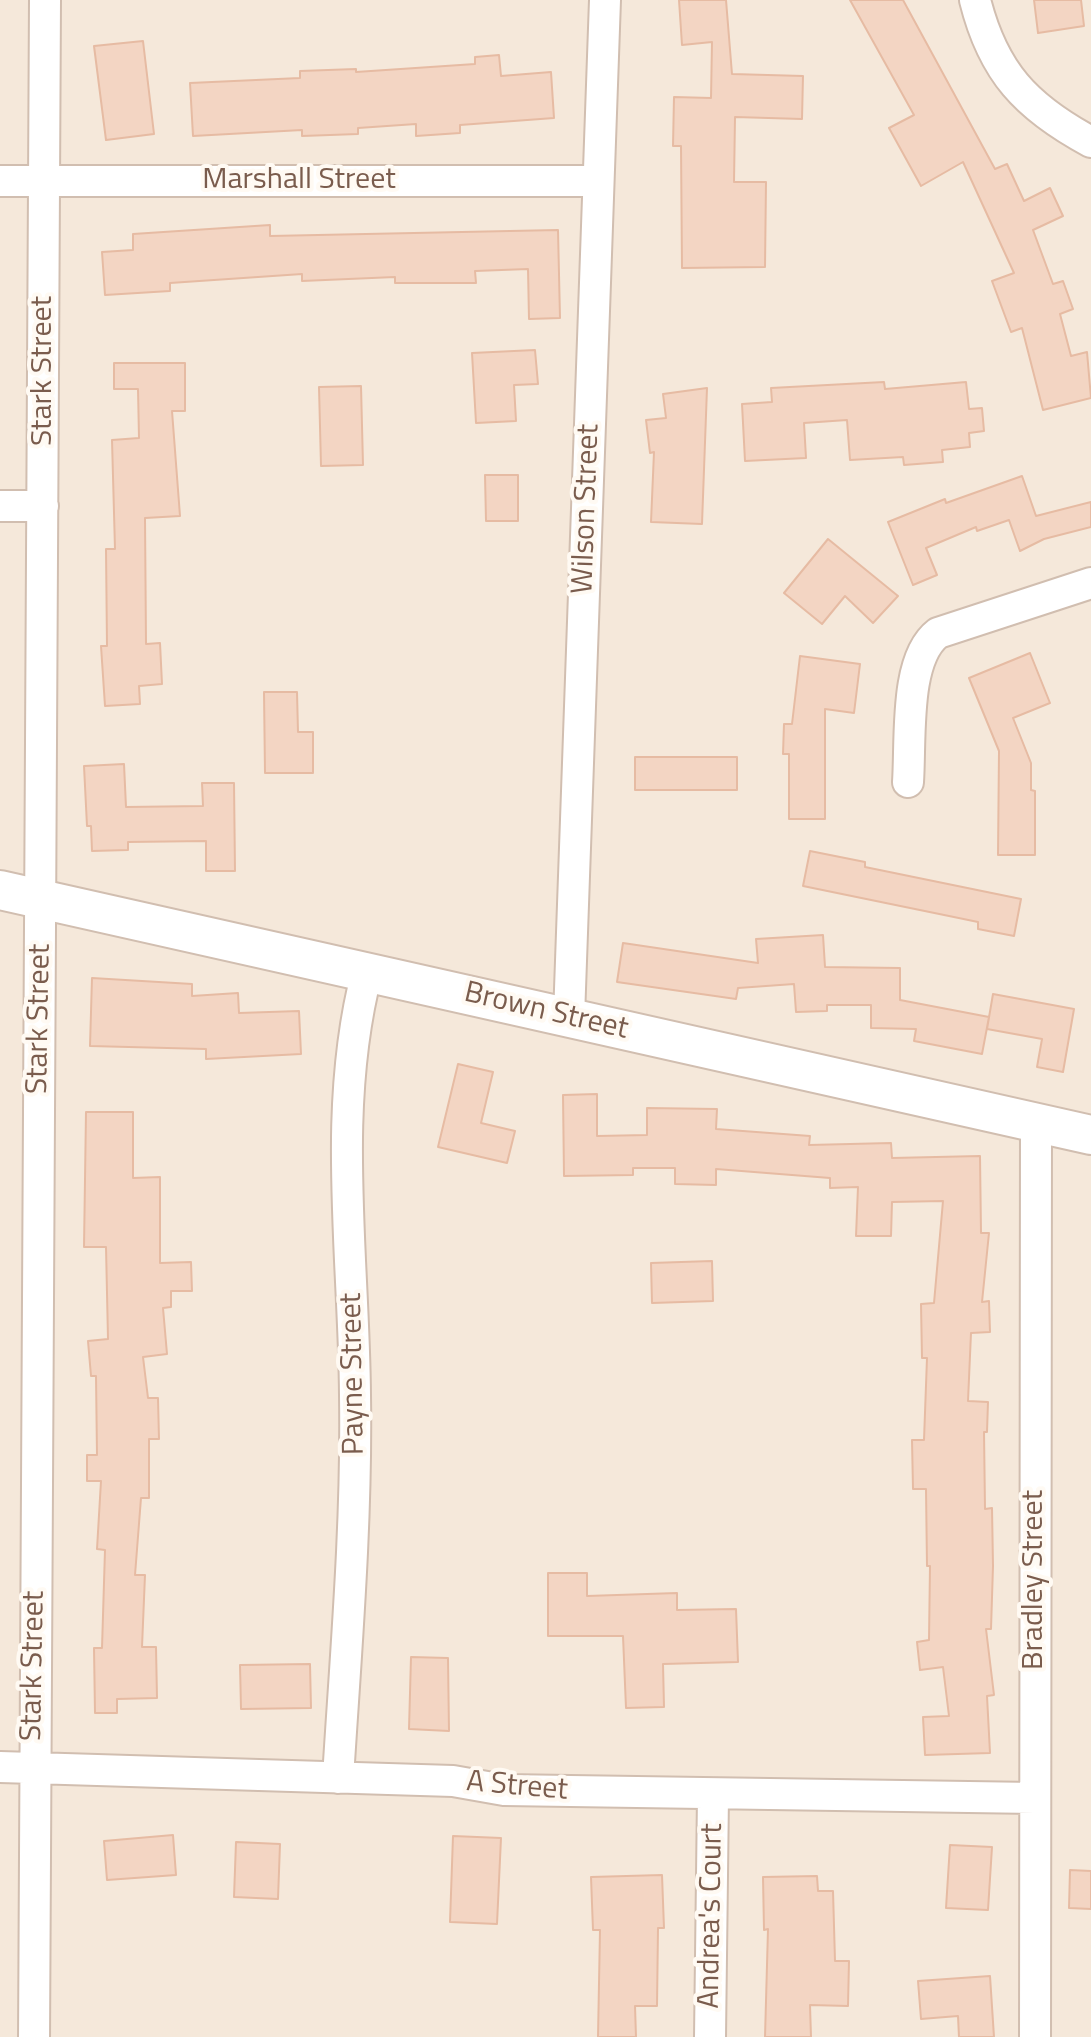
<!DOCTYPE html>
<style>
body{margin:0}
canvas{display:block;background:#fdf6ec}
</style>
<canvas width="1091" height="2037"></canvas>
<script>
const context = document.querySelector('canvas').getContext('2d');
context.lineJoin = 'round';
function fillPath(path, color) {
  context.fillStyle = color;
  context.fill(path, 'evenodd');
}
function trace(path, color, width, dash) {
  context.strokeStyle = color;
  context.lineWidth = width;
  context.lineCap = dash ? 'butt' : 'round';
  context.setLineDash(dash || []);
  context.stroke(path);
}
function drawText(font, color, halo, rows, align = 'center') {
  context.font = font + ' "Titillium Web",sans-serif';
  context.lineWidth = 8;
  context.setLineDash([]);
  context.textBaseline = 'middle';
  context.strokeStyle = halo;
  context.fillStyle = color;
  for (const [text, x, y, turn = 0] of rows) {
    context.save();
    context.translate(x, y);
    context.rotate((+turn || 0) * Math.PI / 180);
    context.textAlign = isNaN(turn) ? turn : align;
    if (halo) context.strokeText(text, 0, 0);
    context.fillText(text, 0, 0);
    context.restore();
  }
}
fillPath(new Path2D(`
 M0 0H1091V2037H0Z`), '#f5e8da');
const building = new Path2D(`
 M679 0H726L732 74 803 76 802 119 735 117 734 182H766L765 267 682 268 681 146H673L674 97 711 98 712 42 682 45Z
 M850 0H903L995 169 1007 164 1024 201 1050 188 1063 216 1033 230 1053 284 1063 281 1073 309 1060 314 1071 356 1087 352 1091 398 1043 410 1022 328 1011 332 992 281 1014 273 963 162 921 186 889 128 914 115Z
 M1034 0H1081L1084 26 1038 33Z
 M143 41 154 134 106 140 94 46Z
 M499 55 501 76 551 72 554 118 460 125V133L416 136V124L358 128V134L302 136V130L193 136 190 83 300 78V71L356 69V72L475 64V57Z
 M270 225V236L558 230 560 318 529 319 528 269 475 271 476 283H395V277L302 281V274L170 283V291L105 295 102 252 133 250V234Z
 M535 350 538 384 514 385 516 421 476 423 472 353Z
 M114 363H185V411H172L180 516 145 518 146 644 160 643 162 684 139 686 140 704 105 706 101 646H107L106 549H115L112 440 139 438 138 389H114Z
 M884 382 885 389 966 382 969 409 982 408 984 431 969 433 970 447 942 450 943 462 904 465 903 457 850 460 847 420 804 423 806 458 745 461 742 404 772 402 771 388Z
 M361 386 363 465 321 466 319 387Z
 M707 388 702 524 651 522 654 452 650 453 646 420 666 418 663 394Z
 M485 475H518V521H486Z
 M1022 476 1036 516 1091 502V527L1044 539 1020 551 1009 520 977 531 976 527 926 548 937 575 913 585 888 522 945 499 946 503Z
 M828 539 898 596 873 623 845 596 822 624 784 593Z
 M1030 653 1050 703 1013 718 1031 763V790L1035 791V855H998L999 751 969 678Z
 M800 656 860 664 854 713 825 709V819H789V754H783L784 724H792Z
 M264 692H297L298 732H313V773H265Z
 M635 757H737V790H635Z
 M124 764 126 807 203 806 202 783H234L235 871H206V841L128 842V850L92 851 91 826H87L84 766Z
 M810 851 865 862V867L1021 899 1014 936 978 929V922L949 916 803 886Z
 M823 935 825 967 900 968V1000L989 1017 982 1054 914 1041 916 1029 871 1028V1005H827V1011L796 1012 794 984 738 988 736 999 617 982 623 943 758 963 756 939Z
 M92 978 192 984V996L238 993 239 1013 299 1011 301 1054 206 1059V1049L90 1046Z
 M993 994 1074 1009 1063 1072 1037 1067 1042 1039 987 1029Z
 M458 1064 493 1072 481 1123 515 1131 507 1163 438 1147Z
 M597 1094V1136L647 1135V1108L717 1109 716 1129 810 1136 809 1145 891 1143 892 1158 980 1156 981 1233H989L982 1302 989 1301 990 1332 971 1333 968 1401 988 1402 987 1432H984L985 1509 992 1508 993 1566 991 1629H986L994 1695 987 1696 990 1753 925 1755 923 1717 949 1716 943 1667 920 1670 917 1642 929 1640 930 1566H927L926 1489H913L912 1440H924L927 1358H922L921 1304 934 1303 943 1201 892 1202 891 1236H856L858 1187 830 1188V1178L716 1169V1185L675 1184V1168H633V1175L564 1176 563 1095Z
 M86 1112H133V1178L160 1177V1263L191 1262 192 1291H171V1307L163 1308 167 1354 143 1357 148 1398H158L159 1439H149V1498H141L135 1575H145L142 1647H156L157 1698 117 1699V1713H95L94 1648H102L105 1550 97 1549 101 1481H87V1455H97L96 1376H91L88 1341 108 1339 106 1247H84Z
 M712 1261 713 1301 652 1303 651 1263Z
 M548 1573H587V1596L677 1593V1610L736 1609 738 1662 663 1664 664 1707 626 1708 623 1636H548Z
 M411 1657 448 1658 449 1731 409 1729Z
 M310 1664 311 1708 241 1709 240 1665Z
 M173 1835 176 1875 107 1880 104 1841Z
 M453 1836 501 1838 497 1924 450 1922Z
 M236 1842 280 1844 278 1899 234 1897Z
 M950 1845 992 1847 988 1910 946 1908Z
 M1070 1870 1091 1871V1909L1069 1908Z
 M662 1875 664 1928H658L657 2006H635L636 2037H598L600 1930H593L591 1877Z
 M817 1876 818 1891H833L835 1961H849L848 2006 810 2005 811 2037H765L768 1929 764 1930 763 1877Z
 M990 1976 994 2037H959L958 2016 921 2019 918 1981Z`);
fillPath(building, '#f3d5c3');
trace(building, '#e6bba3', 2);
const minor = new Path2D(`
 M975 0C993 72 1026 107 1091 142
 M0 181H597
 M0 506H43
 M908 782C911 739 904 659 938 633L1091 583
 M569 1017 605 0
 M0 1767 453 1781 504 1790 1035 1798
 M338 1778C346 1650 357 1523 355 1395 354 1256 331 1109 367 972
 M34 2037 45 0
 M710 2037 713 1795
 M1035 2037 1036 1123`);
const tertiary = new Path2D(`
 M0 890 1091 1135`);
trace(minor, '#d1beb0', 34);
trace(tertiary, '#d1beb0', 42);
trace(minor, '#fff', 30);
trace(tertiary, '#fff', 38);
drawText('30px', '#7a5c4d', '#fffaf3', [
 ["Marshall Street",299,181],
 ["Stark Street",44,371,-90],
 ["Wilson Street",587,509,-88],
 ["Brown Street",546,1012,13],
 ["Stark Street",40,1019,-89],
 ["Payne Street",354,1374,-91],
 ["Bradley Street",1035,1580,-90],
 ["Stark Street",34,1666,-89],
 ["A Street",517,1787,5],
 ["Andrea's Court",712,1916,-89]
]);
</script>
